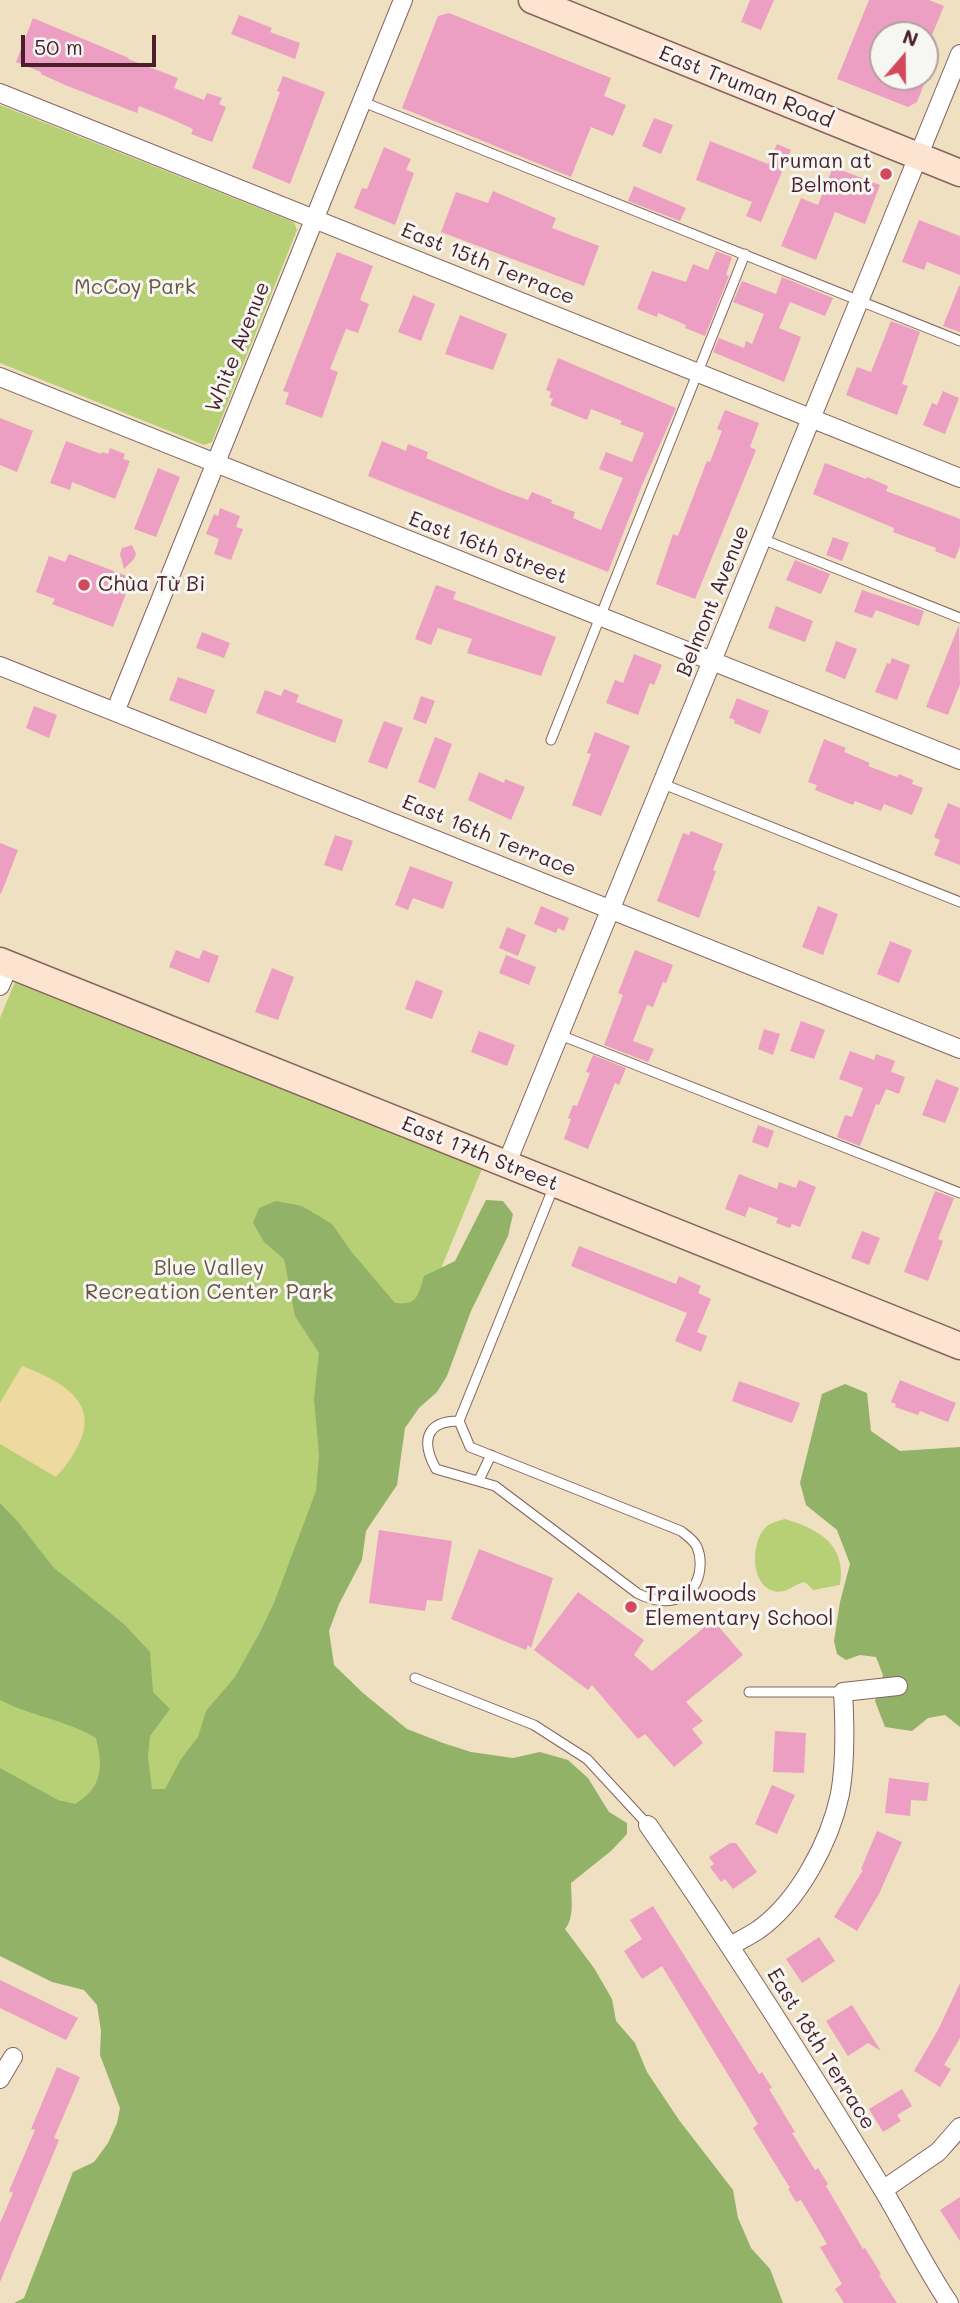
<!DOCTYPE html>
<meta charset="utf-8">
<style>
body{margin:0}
#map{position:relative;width:960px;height:2303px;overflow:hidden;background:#efe0c1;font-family:Mali,sans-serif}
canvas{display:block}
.north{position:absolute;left:869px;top:21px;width:70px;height:70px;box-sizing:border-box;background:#f6f6f2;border:2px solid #b1a0a2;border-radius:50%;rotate:20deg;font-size:19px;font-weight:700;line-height:28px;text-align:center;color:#4a1f2b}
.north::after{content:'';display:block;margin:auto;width:24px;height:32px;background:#d1495b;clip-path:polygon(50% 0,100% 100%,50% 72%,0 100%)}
.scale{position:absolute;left:21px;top:35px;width:135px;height:32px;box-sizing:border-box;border:4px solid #4a1f2b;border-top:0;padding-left:9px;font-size:21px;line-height:24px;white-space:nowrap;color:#4a1f2b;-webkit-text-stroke:5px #f6f6f2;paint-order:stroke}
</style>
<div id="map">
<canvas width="960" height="2303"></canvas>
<div class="north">N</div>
<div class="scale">50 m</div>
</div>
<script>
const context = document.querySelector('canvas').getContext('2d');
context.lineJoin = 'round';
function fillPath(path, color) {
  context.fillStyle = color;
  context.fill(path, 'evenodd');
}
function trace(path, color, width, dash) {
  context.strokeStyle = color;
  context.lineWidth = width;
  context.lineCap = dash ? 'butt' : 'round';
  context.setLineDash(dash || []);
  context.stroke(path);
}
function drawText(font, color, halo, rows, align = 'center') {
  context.font = font + ' Mali,sans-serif';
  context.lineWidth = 6;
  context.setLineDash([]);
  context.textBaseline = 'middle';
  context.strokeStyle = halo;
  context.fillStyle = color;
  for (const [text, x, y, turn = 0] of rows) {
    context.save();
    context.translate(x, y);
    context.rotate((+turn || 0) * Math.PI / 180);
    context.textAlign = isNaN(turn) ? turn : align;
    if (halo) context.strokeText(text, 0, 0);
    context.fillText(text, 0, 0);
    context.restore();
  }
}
fillPath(new Path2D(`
 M0 105 294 222 297 230 212 442 204 445 0 363Z
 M21 980 484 1164 142 1996 0 1890V1018L14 984Z
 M785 1519C819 1529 847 1545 840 1585L813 1590 805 1582C794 1584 785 1595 774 1591 750 1585 751 1543 765 1528 769 1523 778 1521 785 1519Z`), '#b7d076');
fillPath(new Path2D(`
 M486 1200 503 1201 513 1214 508 1236 471 1311 447 1376 437 1392 419 1408 405 1428 397 1485 366 1531 362 1560 339 1604 329 1631 334 1665 363 1693 407 1729 443 1743 471 1752 513 1758 540 1752 568 1760 588 1778 609 1812 627 1823V1834L611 1851 571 1883C571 1897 575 1918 565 1929L594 1968 612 1999 616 2021 635 2043 647 2072 679 2120 733 2190 738 2218 751 2248 770 2269 783 2303H14L24 2298 73 2172 94 2162 108 2143 117 2123 120 2108 100 2055 101 2031 97 2005 84 1990 52 1982 0 1956V1768L58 1800 75 1804C103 1787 103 1767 96 1738 66 1720 31 1716 0 1700V1503L18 1522 53 1567 125 1625 150 1652 153 1692 170 1709 150 1736 148 1757 152 1789H165L181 1759 198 1737 206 1711 235 1677 259 1634 274 1603 316 1491 319 1455 314 1399 319 1353 295 1316 284 1259 264 1242 253 1223 259 1208 276 1201 302 1206 332 1224 350 1250 395 1303C418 1306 418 1295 424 1276L455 1261Z
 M845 1384 867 1393 871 1431 900 1451 960 1447V1727L945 1715 928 1718 912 1731 885 1727 875 1701 883 1675 876 1657 860 1655 846 1660 837 1654 834 1641 840 1602 850 1564 837 1530 806 1505 800 1483 822 1394Z`), '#91b267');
fillPath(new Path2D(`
 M22 1366C86 1390 107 1419 56 1477L0 1444V1403Z`), '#eeda9e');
fillPath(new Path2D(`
 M750 0H774L761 30 741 22Z
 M869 0H929L944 6 932 35H883V77H927L917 102 908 107 837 79Z
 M449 13 611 78 604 96 626 105 613 136 591 127 571 177 402 108 438 16Z
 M239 15 272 28 270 32 300 43 295 59 231 34Z
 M33 18 129 58 128 59 178 78 174 88 204 100 207 93 222 98 219 104 226 107 212 142 191 134 193 129 169 118 139 106 137 113 65 85 41 74V72L16 62Z
 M283 76 325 92 290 184 252 168 280 92 277 91Z
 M654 118 673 125 661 154 642 146Z
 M710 141 768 164 777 144 791 150 761 222 746 216 752 202 696 180Z
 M384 147 411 159 406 170 414 173 395 225 354 208 362 188 367 189Z
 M833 167 880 185 865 224 835 212 816 260 781 246 801 198 818 205Z
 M634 186 686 208 680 221 628 201Z
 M493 191 556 218 552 228 599 246 584 286 441 232 456 192 488 203Z
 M919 220 960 236V275L927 262 924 270 902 262Z
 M716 251 732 257 726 275 729 276 705 336 685 328 686 325 658 313 657 317 637 309 652 271 686 282 693 264 708 270Z
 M337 252 373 266 360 300 369 304 358 333 346 329 330 369 338 372 322 418 285 404 289 393 283 391Z
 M782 277 833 298 825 316 790 302 779 328 801 337 784 382 713 352 719 338 744 348 746 341 752 344 764 314 733 302 742 281 776 294Z
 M959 286H960V332L943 326Z
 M413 295 435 304 421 341 398 332Z
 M460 315 507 334 493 370 445 354Z
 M891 321 920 332 902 384 908 386 897 415 846 395 857 367 871 372Z
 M558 358 676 408 642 485 608 572 368 476 382 441 406 451 408 444 428 452 426 458 503 491 528 500 532 492 552 500 551 503 575 512 573 518 601 530 623 478 599 469 606 452 632 462 644 433 620 424 622 421 591 409 587 420 550 405 553 399 549 397 551 392 546 390Z
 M943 391 959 398 945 434 923 425 932 403 937 405Z
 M725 410 759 423 750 447 756 450 695 599 656 584 673 534 678 536 707 461 710 462 722 431 717 429Z
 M0 418 33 431 17 472 0 465Z
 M66 441 101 454 102 452 108 454 110 448 125 454 123 459 130 461 115 499 72 482 70 490 50 483Z
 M825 463 866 479 867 477 888 486 886 491 960 519V546L955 559 935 551 936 548 893 532 894 528 813 494Z
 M158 468 180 477 156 537 134 529Z
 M220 508 240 516 236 527 243 529 231 560 214 554 219 539 206 534 214 514 218 516Z
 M833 537 849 543 842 561 826 555Z
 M132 545 136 554 134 559 124 569 120 554 122 548Z
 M69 554 132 578 113 627 52 604 55 599 36 592 49 556 65 562Z
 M795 560 830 574 821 594 786 580Z
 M436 585 456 592 453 599 556 637 541 676 467 653 472 639 438 628 431 645 415 639Z
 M862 590 924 611 919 626 876 610 872 618 854 612Z
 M776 606 813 621 805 642 768 628Z
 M959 625 960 684 948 715 926 707Z
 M202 632 230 643 224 658 196 648Z
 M836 641 857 649 845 679 825 671Z
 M634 654 662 665 654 685 650 683 638 715 606 703 615 680 623 683Z
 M892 658 910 665 897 700 875 692 887 663 890 664Z
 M178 677 215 690 206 714 169 700Z
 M284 689 299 695 296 702 343 720 335 743 256 713 265 690 281 696Z
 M421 696 435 701 426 724 413 719Z
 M737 698 769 711 760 734 734 723 735 720 729 718Z
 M34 706 57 715 49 738 26 728Z
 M384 721 403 728 387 769 368 762Z
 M595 732 630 746 601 816 572 805 591 754 587 753Z
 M435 737 452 744 435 789 418 782Z
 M824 739 846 748 844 752 870 763 868 766 897 777 899 774 913 780 912 784 923 788 912 815 884 804 881 811 855 801 853 805 815 790 817 785 808 782Z
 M479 772 504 783 505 779 525 787 511 820 468 800Z
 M948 803 960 808V865L934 855 940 840 934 837Z
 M691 831 723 844 713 870 716 871 699 918 657 901 683 833 689 835Z
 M335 835 353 841 342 871 324 865Z
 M0 843 18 850 1 894 0 893Z
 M410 866 453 882 443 909 413 898 408 910 395 905Z
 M541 906 569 918 564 931 558 928 556 933 534 924Z
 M818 906 838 914 823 955 802 947Z
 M507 927 526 935 518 956 499 948Z
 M890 941 912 950 899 983 877 974Z
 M176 950 199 959 203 950 219 956 209 983 169 967Z
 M635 950 673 965 666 983 663 982 653 1007 647 1005 633 1041 654 1049 648 1062 604 1045 623 995 618 993Z
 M506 955 536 967 529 985 499 973Z
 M272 968 294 977 278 1020 255 1012Z
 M416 980 443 991 432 1019 405 1009Z
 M801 1021 825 1030 814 1059 790 1051Z
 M764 1029 780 1034 773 1055 758 1049Z
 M479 1031 515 1045 507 1066 471 1052Z
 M850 1051 874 1060 876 1054 895 1061 891 1072 905 1077 899 1094 886 1089 879 1105 876 1104 860 1146 837 1137 845 1115 852 1117 863 1088 839 1079Z
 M593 1055 626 1068 619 1085 615 1083 588 1149 564 1139 571 1119 568 1118 573 1105 577 1106 590 1073 586 1072Z
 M936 1079 959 1088 945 1123 922 1115Z
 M758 1125 774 1131 768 1148 752 1142Z
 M739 1174 777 1189 779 1182 796 1188 799 1180 816 1187 800 1227 792 1224 790 1228 776 1223 778 1218 749 1207 745 1217 725 1209Z
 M935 1191 954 1198 938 1239 943 1241 928 1281 904 1272Z
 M862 1231 880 1238 869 1265 851 1258Z
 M579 1246 676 1284 679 1276 701 1286 698 1293 711 1299 697 1332 707 1336 701 1352 675 1341 687 1313 571 1266Z
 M900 1380 956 1403 948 1422 920 1411 918 1415 895 1407 896 1404 891 1402Z
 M739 1381 800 1403 792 1423 732 1401Z
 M379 1530 452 1541 442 1601 427 1600 425 1611 369 1603Z
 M479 1549 553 1578 531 1648 528 1645 526 1650 451 1619Z
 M578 1592 644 1640 634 1655 652 1671 713 1620 743 1655 686 1702 703 1721 692 1729 703 1743 674 1767 645 1734 638 1739 592 1685 588 1690 534 1650Z
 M775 1731 806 1733 804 1773 773 1772Z
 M889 1778 929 1783 927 1801 911 1800 910 1816 885 1813Z
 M772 1785 795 1795 777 1834 755 1824Z
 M877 1831 902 1842 879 1894 857 1931 834 1917 863 1870 861 1869Z
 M730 1843H736L757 1872 733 1889 725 1879 721 1882 710 1867 714 1864 709 1857Z
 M653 1906 759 2074 762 2072 772 2088 769 2089 795 2132 792 2133 815 2170 818 2168 828 2184 826 2186 863 2249 865 2248 881 2274 879 2275 897 2303H844L835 2289 842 2284 820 2247 827 2244 801 2200 796 2202 788 2189 790 2188 753 2128 758 2124 662 1966 642 1979 624 1951 642 1939 630 1920Z
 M819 1937 835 1961 802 1983 786 1959Z
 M0 1980 78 2018 66 2040 0 2008Z
 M960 1983V2038L944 2065 951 2069 940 2087 914 2071 938 2030Z
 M852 2005 881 2051 868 2043 848 2056 826 2021Z
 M57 2067 80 2077 54 2138 59 2140 0 2282V2223L13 2193 9 2191 35 2130 31 2129Z
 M902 2089 912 2106 897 2115 901 2121 883 2132 869 2109Z
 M960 2197V2241L940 2210Z`), '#ec9fc2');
const lane = new Path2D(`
 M363 102 960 341
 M762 539 960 618
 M551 740 745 254
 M663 784 960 902
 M560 1035 960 1193
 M459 1421C425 1421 421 1442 436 1469L495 1486 637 1593C661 1606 692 1604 699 1574 701 1564 701 1556 697 1547 694 1540 686 1535 681 1531L470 1447 459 1421 554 1186
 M479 1480 491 1455
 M415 1678 534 1725 587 1759 648 1825
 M749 1692H843`);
const street = new Path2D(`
 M0 93 960 478
 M0 377 960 760
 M0 666 960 1049
 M115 712 403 0
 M0 986 9 965
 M506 1165 960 54
 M648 1825C730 1943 807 2065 882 2188 905 2226 924 2266 949 2303
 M730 1946C739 1941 749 1936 758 1930 798 1902 830 1842 840 1794 846 1761 845 1726 843 1692L898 1686
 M0 2079 13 2057
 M883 2190 938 2152 960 2127`);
const secondary = new Path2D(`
 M532 0 960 173
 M0 961 960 1346`);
trace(lane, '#846360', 11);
trace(street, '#846360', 20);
trace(secondary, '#846360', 29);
trace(lane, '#fff', 9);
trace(street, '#fff', 18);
trace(secondary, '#fde4d1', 26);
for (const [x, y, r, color] of [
 [886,174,7,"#d1495b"],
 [84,585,7,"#d1495b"],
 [631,1607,7,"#d1495b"]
]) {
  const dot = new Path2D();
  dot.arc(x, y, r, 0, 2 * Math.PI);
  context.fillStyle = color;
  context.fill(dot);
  trace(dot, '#f6f6f2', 2.5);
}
drawText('21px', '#4a1f2b', '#f6f6f2', [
 ["East Truman Road",746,87,22],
 ["East 15th Terrace",488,264,22],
 ["White Avenue",238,347,-68],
 ["East 16th Street",488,548,21],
 ["Belmont Avenue",713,601,-68],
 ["East 16th Terrace",489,836,22],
 ["East 17th Street",480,1154,22],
 ["East 18th Terrace",821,2049,58]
]);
drawText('21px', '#4a1f2b', '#f6f6f2', [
 ["Truman at",872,162,"right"],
 ["Belmont",872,186,"right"],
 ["Chùa Từ Bi",98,585],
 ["Trailwoods",645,1595],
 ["Elementary School",645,1619]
], 'left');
drawText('21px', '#6b5442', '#f6f6f2', [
 ["McCoy Park",135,288],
 ["Blue Valley",209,1269],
 ["Recreation Center Park",209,1293]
]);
</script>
